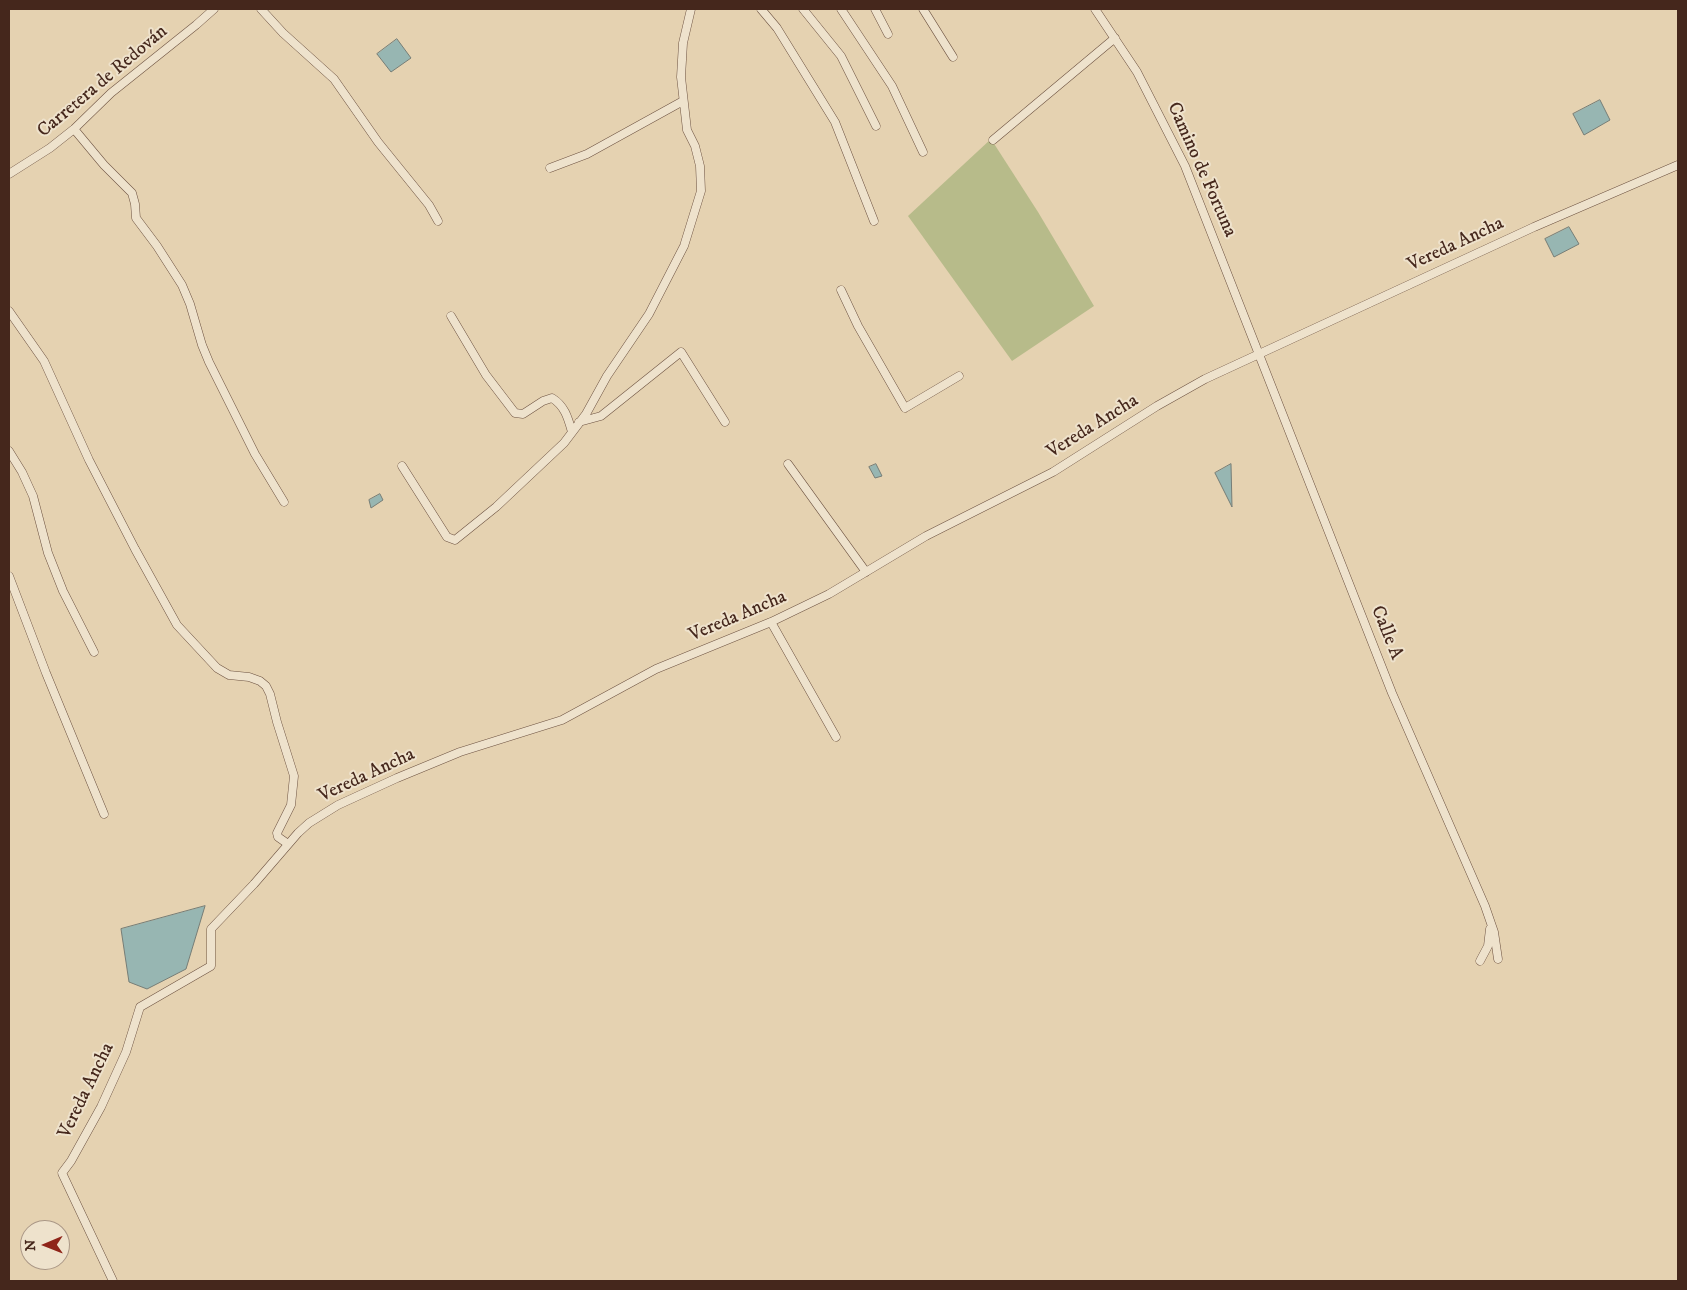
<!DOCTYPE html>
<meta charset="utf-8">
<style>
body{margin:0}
#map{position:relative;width:1687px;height:1290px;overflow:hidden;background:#e5d2b1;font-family:"IM FELL DW Pica",serif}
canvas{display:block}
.frame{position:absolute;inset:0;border:10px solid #45271c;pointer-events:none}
.north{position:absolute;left:20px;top:1220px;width:50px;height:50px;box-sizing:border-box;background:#eee2cc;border:1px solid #aa9786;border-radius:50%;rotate:269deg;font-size:14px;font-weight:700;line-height:20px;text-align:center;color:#45271c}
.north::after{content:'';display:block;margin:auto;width:18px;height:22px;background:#8f2418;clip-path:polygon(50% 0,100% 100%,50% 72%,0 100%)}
</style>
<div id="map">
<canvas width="1687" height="1290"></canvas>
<div class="frame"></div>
<div class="north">N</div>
</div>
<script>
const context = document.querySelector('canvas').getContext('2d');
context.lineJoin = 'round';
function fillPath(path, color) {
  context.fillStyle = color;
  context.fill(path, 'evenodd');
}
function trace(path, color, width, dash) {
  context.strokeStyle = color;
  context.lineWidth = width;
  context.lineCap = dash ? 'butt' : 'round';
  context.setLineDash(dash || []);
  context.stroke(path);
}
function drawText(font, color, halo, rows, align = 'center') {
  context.font = font + ' "IM FELL DW Pica",serif';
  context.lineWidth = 4;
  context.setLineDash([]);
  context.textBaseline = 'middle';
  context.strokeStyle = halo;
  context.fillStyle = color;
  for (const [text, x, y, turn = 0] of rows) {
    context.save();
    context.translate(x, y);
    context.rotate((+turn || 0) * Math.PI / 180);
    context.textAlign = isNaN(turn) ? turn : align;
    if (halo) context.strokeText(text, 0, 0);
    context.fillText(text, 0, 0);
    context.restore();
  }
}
fillPath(new Path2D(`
 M991 139 1038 212 1094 306 1012 361 908 216Z`), '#b7bb8a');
const water = new Path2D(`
 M397 39 411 58 391 72 377 54Z
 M1600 100 1610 120 1584 135 1573 114Z
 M1569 227 1579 244 1554 257 1545 239Z
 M876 464 882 476 875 478 869 467Z
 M1231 464 1232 507 1215 473Z
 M380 494 383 500 371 508 369 500Z
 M205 906 186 969 147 989 129 982 121 929Z`);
fillPath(water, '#97b6b2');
trace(water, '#767d76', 1);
const street = new Path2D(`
 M261 9 283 33 334 79 378 142 429 205 438 221
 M761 9 777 28 835 122 874 221
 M803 9 841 56 876 126
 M841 9 892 86 923 152
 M875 9 888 34
 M923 9 953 57
 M1095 9 1137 72 1185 166 1392 693 1485 906 1494 932 1498 959
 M74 129 104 165 132 193 135 204 136 218 157 246 182 285 190 304 202 345 209 362 255 454 284 502
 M993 140 1115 38
 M550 168 587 154 683 101
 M9 174 50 148 74 129 111 93 196 25 214 9
 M841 290 858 326 905 408 959 376
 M9 311 44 361 89 460 135 549 177 625 217 668 229 675 249 677 260 681 266 686 270 694 277 722 294 776 291 805 277 833 278 837 288 844
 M451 316 486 375 515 413 523 414 543 401 552 398C565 406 568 418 572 432
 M579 422 601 416 681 352 725 422
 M9 451 22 472 33 496 48 553 63 591 94 652
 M788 464 866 572
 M402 466 447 537 455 540 496 507 564 443 586 414 607 376 649 314 684 246 701 191 700 166 695 146 687 130 681 77 683 43 691 9
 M9 576 46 673 104 814
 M771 622 836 737
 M1480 961 1488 946 1490 929
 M113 1281 62 1173 71 1161 101 1107 126 1052 140 1007 211 966V929L254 884 298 833 309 823 338 805 397 778 460 752 562 720 656 669 771 622 829 594 926 536 1053 472 1157 406 1205 379 1534 227 1678 165`);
trace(street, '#6d5241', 9);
trace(street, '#eee2cc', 8);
drawText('19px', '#45271c', '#eee2cc', [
 ["Carretera de Redován",103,82,-40],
 ["Camino de Fortuna",1201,170,66],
 ["Vereda Ancha",1456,245,-25],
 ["Vereda Ancha",1093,427,-32],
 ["Vereda Ancha",738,617,-23],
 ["Calle A",1386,633,68],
 ["Vereda Ancha",367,776,-25],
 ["Vereda Ancha",87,1091,-64]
]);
</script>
